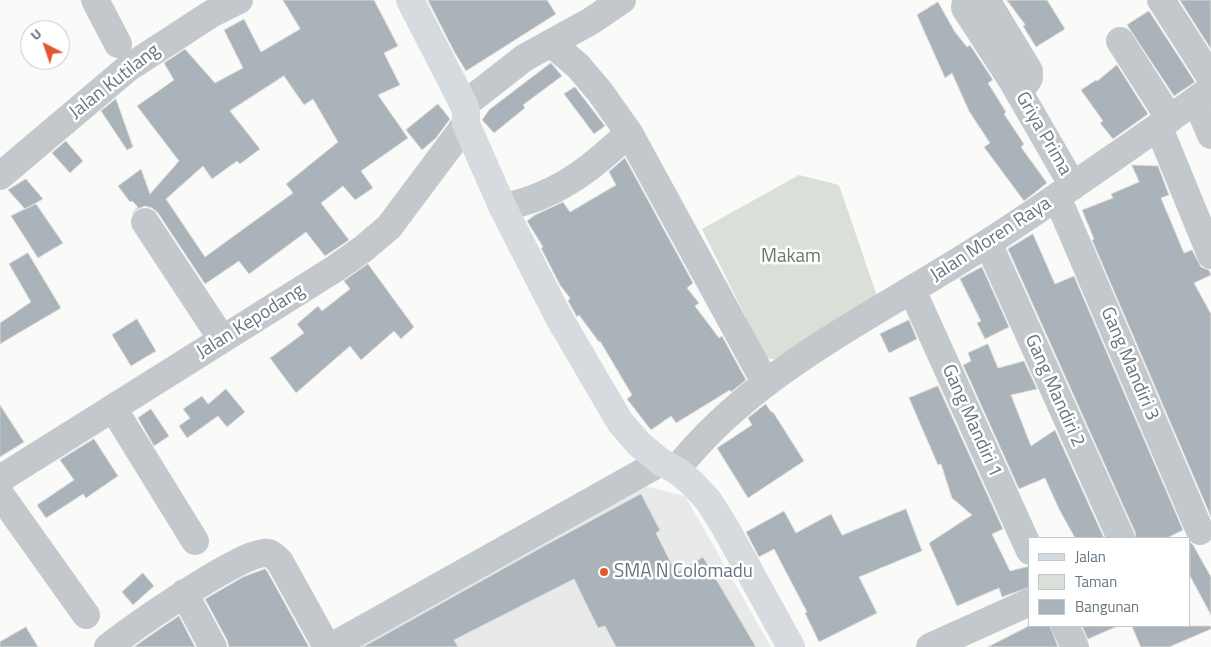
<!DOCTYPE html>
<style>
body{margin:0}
#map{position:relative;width:1211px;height:647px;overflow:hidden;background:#fafaf8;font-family:"Titillium Web",sans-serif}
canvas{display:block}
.legend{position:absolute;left:1028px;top:537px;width:162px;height:90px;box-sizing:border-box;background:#fff;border:1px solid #c1c8cd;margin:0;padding:6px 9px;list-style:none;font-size:15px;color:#657683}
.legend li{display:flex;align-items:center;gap:10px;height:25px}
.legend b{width:25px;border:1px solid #c1c8cd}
.north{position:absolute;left:20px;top:20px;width:50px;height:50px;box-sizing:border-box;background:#fff;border:1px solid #c1c8cd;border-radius:50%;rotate:319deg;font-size:14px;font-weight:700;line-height:20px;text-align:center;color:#657683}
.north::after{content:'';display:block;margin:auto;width:18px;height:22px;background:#e4572e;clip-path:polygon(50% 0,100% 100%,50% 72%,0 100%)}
</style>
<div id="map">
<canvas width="1211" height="647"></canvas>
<ul class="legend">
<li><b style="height:6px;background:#d6dbdf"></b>Jalan</li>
<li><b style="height:14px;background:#dadfd7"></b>Taman</li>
<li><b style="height:14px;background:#aab3b9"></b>Bangunan</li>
</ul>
<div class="north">U</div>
</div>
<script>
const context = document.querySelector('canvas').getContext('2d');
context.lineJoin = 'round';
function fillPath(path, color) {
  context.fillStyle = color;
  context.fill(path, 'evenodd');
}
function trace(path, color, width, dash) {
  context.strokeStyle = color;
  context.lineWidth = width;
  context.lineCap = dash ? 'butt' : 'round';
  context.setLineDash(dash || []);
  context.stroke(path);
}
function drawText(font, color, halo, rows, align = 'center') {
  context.font = font + ' "Titillium Web",sans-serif';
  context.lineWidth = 5;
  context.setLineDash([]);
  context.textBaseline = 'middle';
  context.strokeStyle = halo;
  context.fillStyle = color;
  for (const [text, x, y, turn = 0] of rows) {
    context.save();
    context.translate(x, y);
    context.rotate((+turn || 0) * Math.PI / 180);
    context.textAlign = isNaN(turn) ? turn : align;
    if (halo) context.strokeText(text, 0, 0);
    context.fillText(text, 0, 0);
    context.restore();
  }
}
fillPath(new Path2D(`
 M636 484 685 496 771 647H347Z`), '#e8e9e9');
fillPath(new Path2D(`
 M799 175 839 185 877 296 779 360 766 358 702 229Z`), '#dadfd7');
const building = new Path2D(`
 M283 0H374L398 46 384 53 400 85 378 95 408 138 361 171 373 188 355 200 343 186 321 203 349 240 325 256 306 232 249 274 239 261 205 284 158 213 152 208 145 206 137 209 132 213 138 207 132 201 130 202 118 186 141 169 150 194 179 161 137 106 174 80 164 63 185 49 215 83 243 68 224 30 244 19 261 52 300 29ZM284 76 304 105 313 99 338 142 286 184 293 193 205 257 166 199 203 166 212 179 237 161 240 164 260 149 230 111Z
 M428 0H547L556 14 466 71 455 53Z
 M1007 0H1047L1065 29 1036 47 1023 26 1025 25Z
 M1180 0H1211V49Z
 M938 2 955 32 967 47 970 45 993 80 988 83 1006 112 1004 114 1024 144 1021 147 1047 183 1024 201 984 147 990 143 969 111 952 73 945 78 917 15Z
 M1149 11 1195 82 1174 96 1127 25Z
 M551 63 562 76 523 105 525 108 494 133 482 120 489 110Z
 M1117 65 1148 114 1113 139 1100 123 1103 121 1081 90 1096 80 1097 81Z
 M575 87 605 126 594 134 564 94Z
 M116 99 133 147 127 150 101 111Z
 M438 104 450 119 436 138 422 150 406 130Z
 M66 141 83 161 70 173 52 153Z
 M625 158 693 283 687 288 699 303 695 306 719 338 722 336 746 380 731 392 730 390 676 423 671 416 651 430 627 399 632 395 600 341 599 342 579 315 577 317 568 301 570 298 560 285 541 248 543 247 527 221 535 215 563 202 570 212 616 185 609 172Z
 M1132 165 1158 166 1169 195 1161 198 1184 253 1192 250 1201 267 1209 270 1211 275 1194 283 1211 314V517L1092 240 1094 239 1082 210 1113 198 1111 194 1139 182Z
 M26 179 43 199 25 209 8 190Z
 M36 204 63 243 38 258 11 216Z
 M1033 234 1055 284 1074 276 1183 530 1167 538H1136L1135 532 1008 249Z
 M28 253 61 308 0 344V323L31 302 9 264Z
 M368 264 414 327 401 339 394 331 361 360 350 346 296 393 270 358 304 333 297 324 318 306 322 311 350 289 344 281Z
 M982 267 1009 327 985 339 977 323 981 321 960 279Z
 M137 319 156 351 131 366 112 335Z
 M909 320 917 339 889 353 880 334Z
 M988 344 998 368 1024 361 1037 389 1011 395 1031 446 1055 430 1104 538H1075L1059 509 1045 478 1019 489 963 365 971 361 968 353Z
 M938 386 1003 529 992 534 1010 571 1030 566V587L1002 597 999 588 957 606 929 543 972 515 952 498 941 464 938 465 909 398Z
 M226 389 245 412 227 427 218 416 187 438 179 426 190 418 183 409 202 396 208 404Z
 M766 404 771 412H773L804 461 748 498 717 448 752 425 748 418Z
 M0 405 24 442 0 457Z
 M151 409 169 436 154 446 138 418Z
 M94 439 118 476 86 498 83 494 46 518 37 505 74 480 60 460Z
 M641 494 660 530 656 533 676 573 703 557 756 647H616L605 626 598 628 574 579 454 640 458 647H363L544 546Z
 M906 509 922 551 859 577 877 613 819 642 805 613 807 612 774 549 759 557 746 532 784 511 796 533 831 514 842 535Z
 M1190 542 1193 545 1211 577V615L1190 576Z
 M265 569 267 571 309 647H229L227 640 205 599 243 577Z
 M143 573 154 586 133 605 122 592Z
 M179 616 195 647H134L148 637Z
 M1029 626H1050L1058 647H988Z
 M1082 626H1118L1088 639Z
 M1132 626H1211V629L1169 647H1141Z
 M26 627 38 647H0V642Z`);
fillPath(building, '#aab3b9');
trace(building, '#dcdcda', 1);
trace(new Path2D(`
 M95 0 118 44
 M966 0 965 8 1013 82 1073 186
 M986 0 1029 71V78L1025 84 1018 85 1013 82
 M1161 0 1211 78
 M1120 41 1170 119
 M551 43 578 66 600 92 629 133 765 382
 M1196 100 1211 135
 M464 105 524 58 591 21 622 0
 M1159 128 1211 255
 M0 176 128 68 211 14 239 0
 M1057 197 1200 531
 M503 208C515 204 529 201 540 196 575 182 602 158 629 133
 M145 222 222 339
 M988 243 1121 538
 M912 290 1030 551
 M113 408 195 541
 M676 470C748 378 857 324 954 264 995 239 1035 212 1074 185 1120 153 1166 122 1211 89
 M0 479 336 268 363 249 389 227 466 124
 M0 494 86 615
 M184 593 213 647
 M1065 626 1075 647
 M108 647C130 630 245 548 268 553 273 554 277 559 280 562L327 647
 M331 647 661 462
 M930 647 1030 602`), '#c3c8cc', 28);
trace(new Path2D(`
 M410 0 464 105 466 112V124L503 208 558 316 620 422 639 444 661 462 676 470 692 483 708 500 725 527 791 647`), '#d6dbdf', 28);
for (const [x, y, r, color] of [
 [604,572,5,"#e4572e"]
]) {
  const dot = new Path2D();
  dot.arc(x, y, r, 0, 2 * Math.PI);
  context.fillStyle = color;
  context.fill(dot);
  trace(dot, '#fff', 2);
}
drawText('19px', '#657683', '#fff', [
 ["Jalan Kutilang",115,82,-38],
 ["Griya Prima",1043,134,60],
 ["Jalan Moren Raya",991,240,-33],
 ["Jalan Kepodang",251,322,-32],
 ["Gang Mandiri 3",1129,364,67],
 ["Gang Mandiri 2",1054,391,66],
 ["Gang Mandiri 1",971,421,66]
]);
drawText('19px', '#687a64', '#fff', [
 ["Makam",791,257]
]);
drawText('19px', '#657683', '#fff', [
 ["SMA N Colomadu",614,572]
], 'left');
</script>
